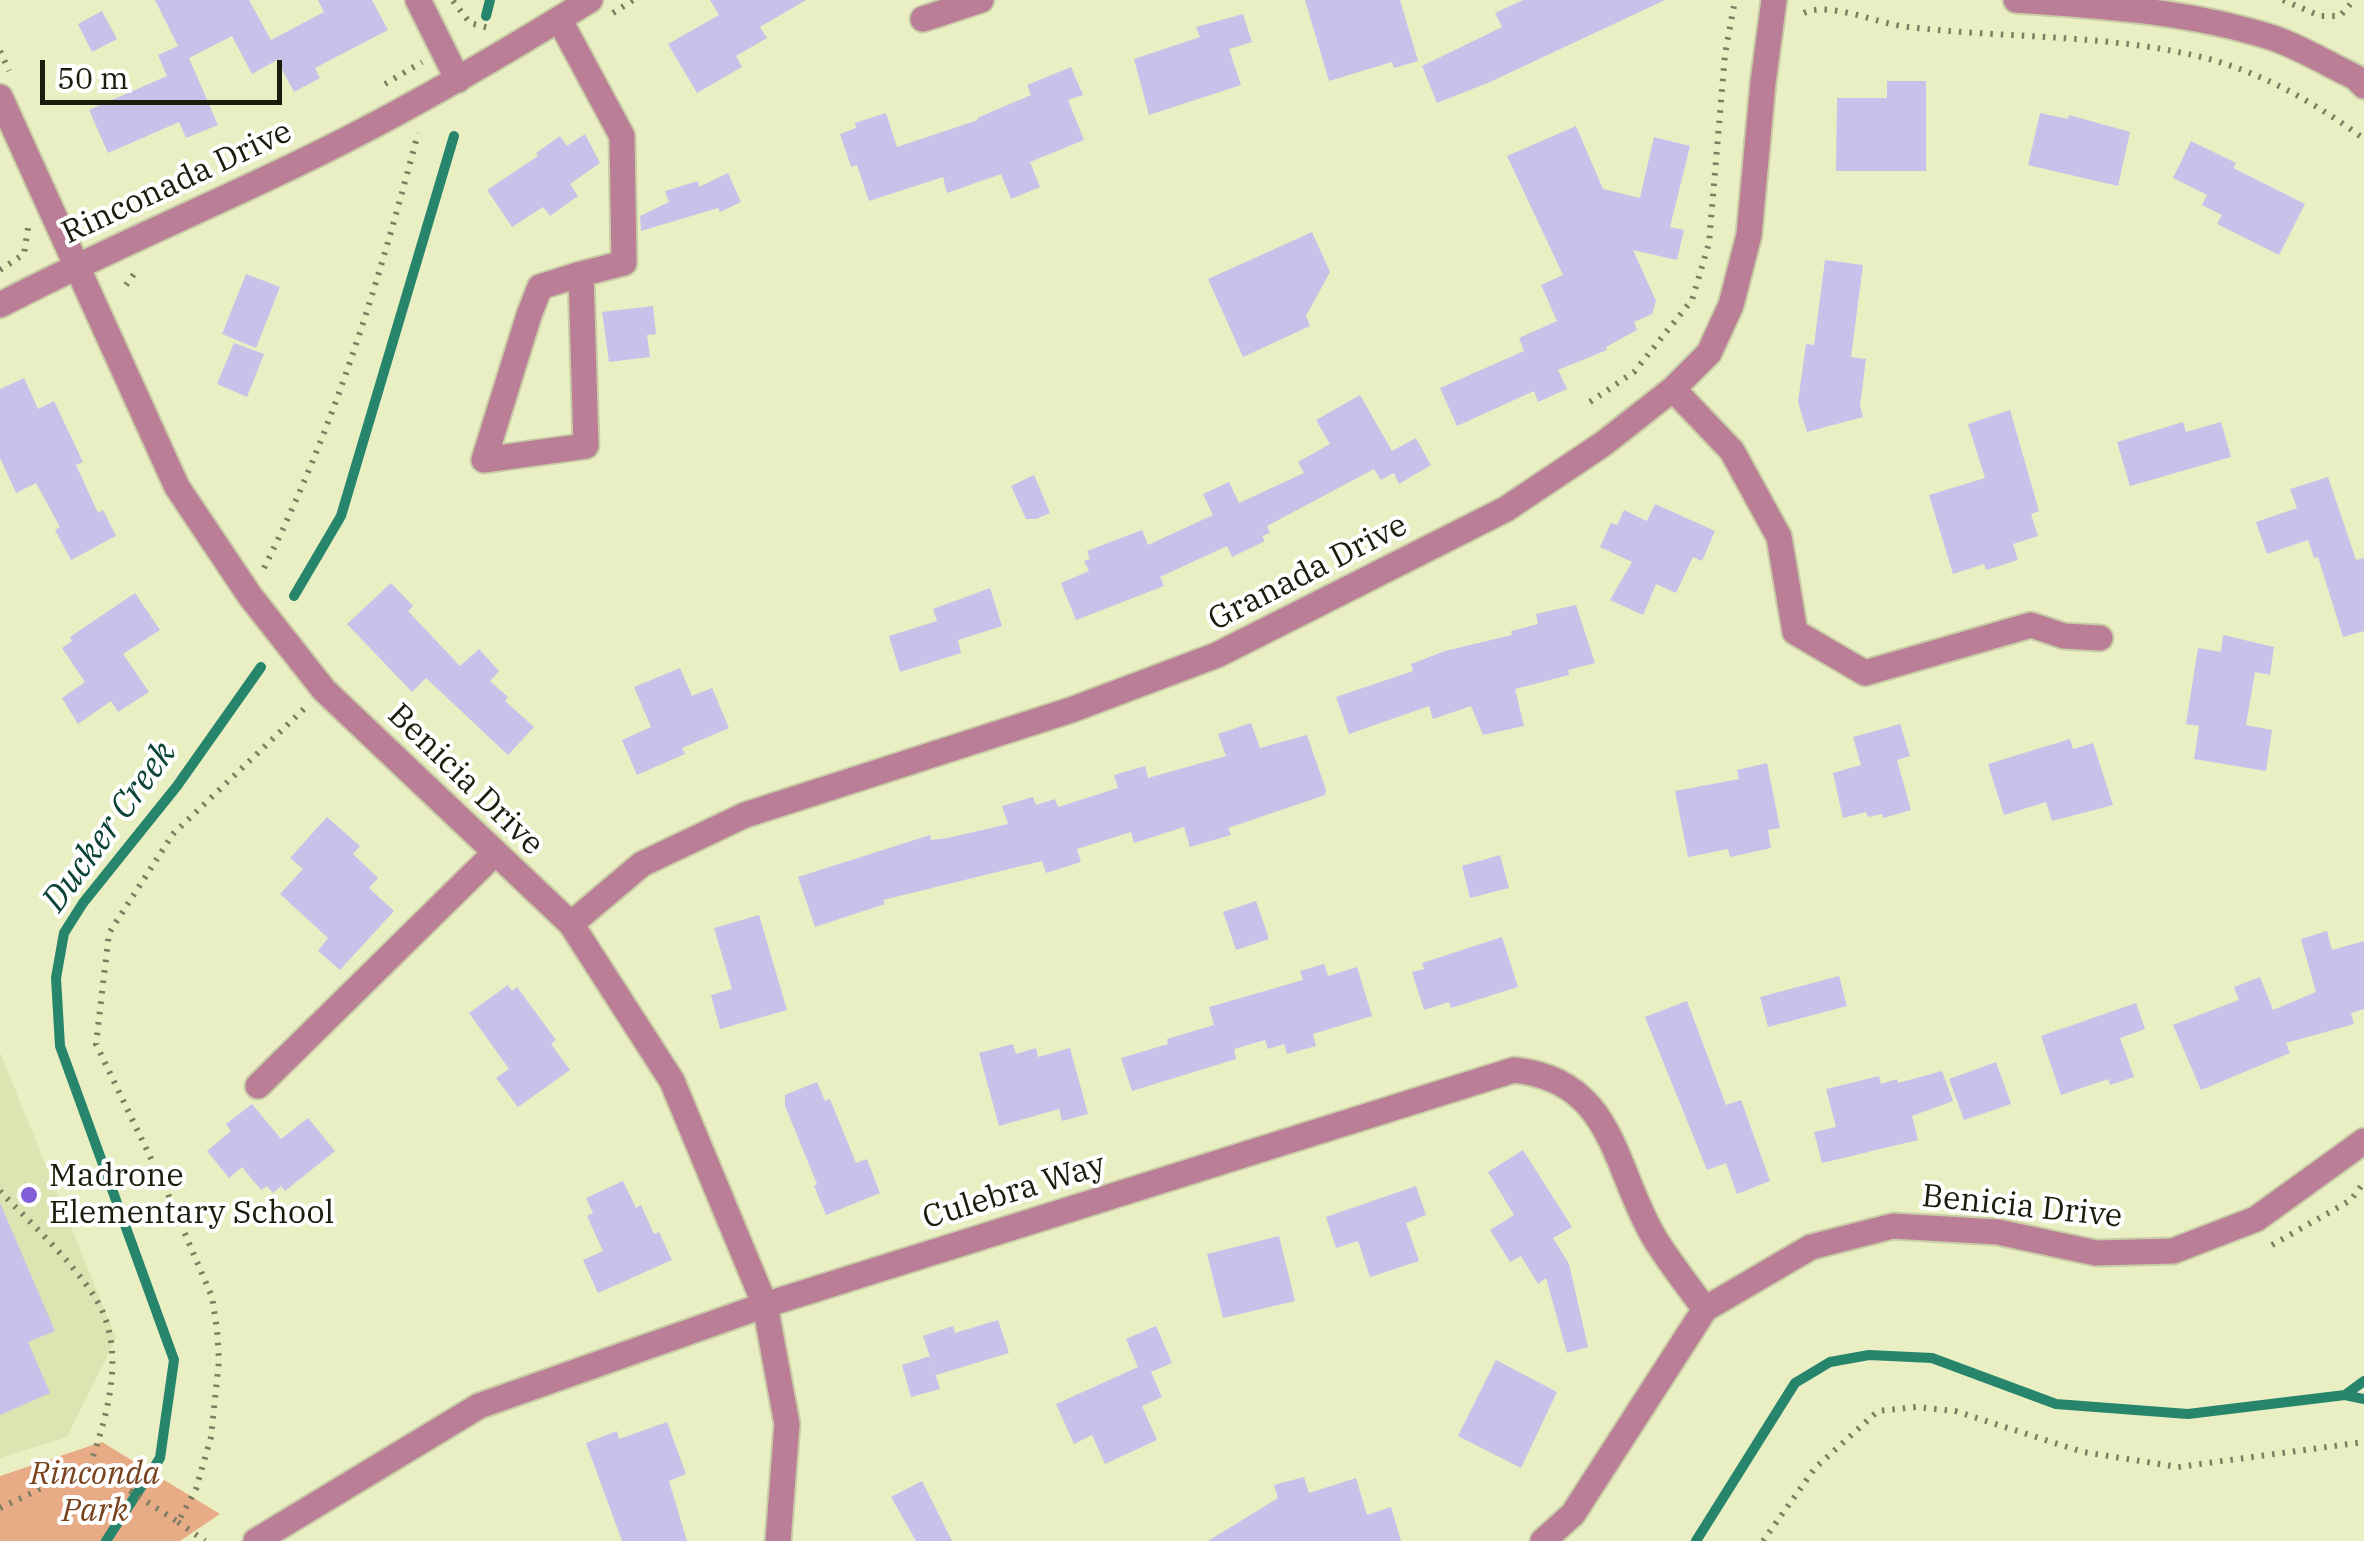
<!DOCTYPE html>
<style>
body{margin:0}
#map{position:relative;width:2364px;height:1541px;overflow:hidden;background:#eaefc3;font-family:"IBM Plex Serif",serif}
canvas{display:block}
.scale{position:absolute;left:40px;top:60px;width:242px;height:45px;box-sizing:border-box;border:5px solid #1b1d0c;border-top:0;padding-left:12px;font-size:30px;line-height:35px;white-space:nowrap;color:#1b1d0c;-webkit-text-stroke:8px #fff;paint-order:stroke}
</style>
<div id="map">
<canvas width="2364" height="1541"></canvas>
<div class="scale">50 m</div>
</div>
<script>
const context = document.querySelector('canvas').getContext('2d');
context.lineJoin = 'round';
function fillPath(path, color) {
  context.fillStyle = color;
  context.fill(path, 'evenodd');
}
function trace(path, color, width, dash) {
  context.strokeStyle = color;
  context.lineWidth = width;
  context.lineCap = dash ? 'butt' : 'round';
  context.setLineDash(dash || []);
  context.stroke(path);
}
function drawText(font, color, halo, rows, align = 'center') {
  context.font = font + ' "IBM Plex Serif",serif';
  context.lineWidth = 8;
  context.setLineDash([]);
  context.textBaseline = 'middle';
  context.strokeStyle = halo;
  context.fillStyle = color;
  for (const [text, x, y, turn = 0] of rows) {
    context.save();
    context.translate(x, y);
    context.rotate((+turn || 0) * Math.PI / 180);
    context.textAlign = isNaN(turn) ? turn : align;
    if (halo) context.strokeText(text, 0, 0);
    context.fillText(text, 0, 0);
    context.restore();
  }
}
fillPath(new Path2D(`
 M0 1052 116 1338 67 1437 0 1458Z`), '#dee4b1');
fillPath(new Path2D(`
 M102 1442 220 1514 180 1541H0V1476Z`), '#e7ab86');
trace(new Path2D(`
 M486 16 490 0
 M294 596 341 516 454 136
 M2345 1395 2364 1381
 M106 1541 160 1458 174 1360 60 1046 56 978 64 933 83 903 177 786 261 667
 M1696 1541 1795 1383 1830 1362 1869 1355 1932 1358 2056 1404 2188 1414 2345 1395 2364 1399`), '#27856b', 10);
fillPath(new Path2D(`
 M155 0H249L271 40 324 12 318 0H372L388 30 315 68 320 78 294 92 277 60 252 74 232 36 189 58 218 125 186 138 179 122 108 153 89 110 167 76 158 55 178 46Z
 M710 0H806L760 27 767 38 736 56 742 67 697 93 668 44 719 15Z
 M1305 0H1400L1418 61 1394 68 1392 62 1329 81Z
 M1523 0H1665L1490 82 1437 103 1422 66 1502 27 1495 13Z
 M102 11 117 39 92 52 78 24Z
 M1243 14 1252 42 1229 49 1241 85 1149 115 1134 59 1200 37 1196 27Z
 M1071 67 1083 95 1068 100 1084 140 1030 162 1040 187 1011 199 1001 174 947 193 943 177 869 201 857 165 851 167 840 134 856 128 855 123 886 113 897 147 978 120 977 118 1031 95 1027 85Z
 M1887 81H1926V171H1836L1837 98H1887Z
 M2040 113 2068 119 2069 115 2130 132 2118 186 2028 165Z
 M1576 126 1603 189 1640 198 1654 137 1690 146 1670 227 1684 230 1677 260 1633 250 1656 301 1652 314 1634 322 1637 330 1606 347 1607 350 1558 370 1567 389 1538 402 1534 391 1457 426 1440 388 1524 351 1519 338 1557 321 1541 285 1563 275 1507 156Z
 M585 134 600 163 570 184 578 196 550 216 543 207 512 227 487 190 538 156 536 153 560 136 567 146Z
 M2191 141 2236 163 2233 168 2305 204 2279 255 2217 224 2222 215 2202 205 2207 195 2173 178Z
 M728 173 741 202 720 212 718 208 641 231 640 216 669 202 665 191 698 181 699 187Z
 M1312 232 1330 272 1306 316 1310 326 1243 357 1208 279Z
 M1825 260 1863 265 1851 357 1866 359 1860 406 1863 417 1807 432 1798 402 1806 344 1814 345Z
 M246 274 280 287 256 348 222 334Z
 M653 306 656 334 647 335 650 357 609 362 602 312Z
 M234 343 264 354 247 397 217 384Z
 M24 378 38 409 54 401 83 462 76 465 98 513 103 510 116 536 71 560 55 530 60 527 36 483 16 493 0 458V389Z
 M1360 395 1392 451 1416 438 1431 465 1399 484 1394 473 1381 480 1374 469 1267 526 1270 533 1262 536 1265 541 1232 557 1227 546 1160 577 1164 586 1076 620 1061 583 1089 571 1084 561 1090 559 1087 551 1142 530 1148 545 1213 515 1203 494 1229 482 1239 503 1304 473 1298 462 1330 444 1316 420Z
 M2010 410 2039 511 2031 514 2038 536 2013 544 2018 560 1986 570 1984 564 1953 574 1929 495 1985 478 1968 424Z
 M2183 422 2186 432 2221 422 2231 457 2130 486 2117 442Z
 M1034 475 1050 513 1036 519H1026L1011 486Z
 M2328 477 2356 560 2364 558V631L2343 637 2318 557 2314 558 2308 540 2267 554 2256 522 2297 508 2290 489Z
 M1655 504 1715 531 1702 561 1693 557 1676 593 1656 584 1643 615 1610 600 1632 562 1600 547 1611 523 1617 525 1624 510 1647 521Z
 M391 583 413 606 408 611 460 666 479 649 499 671 490 681 508 697 505 701 534 727 508 755 426 678 412 692 347 624Z
 M990 588 1002 626 958 640 961 653 900 672 889 636 937 621 933 609Z
 M135 593 160 630 123 654 149 692 118 712 111 701 78 724 62 698 85 682 62 648 72 641 70 637Z
 M1576 605 1595 663 1568 670 1569 675 1515 689 1524 726 1483 735 1471 706 1433 719 1429 706 1349 734 1336 697 1413 671 1411 664 1445 651 1512 635 1511 631 1538 624 1536 614Z
 M2223 635 2274 647 2270 675 2255 672 2246 725 2272 730 2266 771 2194 759 2199 726 2186 724 2198 648 2221 652Z
 M680 668 692 696 712 688 729 728 682 748 685 754 637 775 622 740 651 727 634 687Z
 M1251 723 1260 748 1307 735 1326 790 1325 795 1228 828 1231 835 1190 847 1184 827 1134 843 1131 832 1077 849 1081 862 1046 873 1042 861 883 900 885 904 815 927 798 877 930 835 931 840 948 838 1008 824 1002 806 1033 797 1036 805 1055 799 1058 807 1118 788 1114 775 1145 766 1148 778 1226 756 1218 734Z
 M1900 724 1910 756 1897 760 1911 810 1883 818 1882 814 1868 817 1866 812 1843 818 1833 773 1861 765 1853 737Z
 M2070 739 2073 749 2093 743 2113 805 2052 821 2046 802 2004 815 1988 764Z
 M1767 763 1780 828 1768 830 1771 848 1730 857 1728 849 1688 857 1675 791 1739 779 1737 770Z
 M327 817 360 846 353 854 378 878 369 888 394 911 340 970 318 951 328 938 280 894 303 869 290 858Z
 M1500 855 1509 888 1470 898 1462 866Z
 M1256 901 1269 939 1236 950 1223 912Z
 M759 915 787 1010 720 1029 711 995 732 989 714 928Z
 M2327 931 2332 950 2364 941V1009L2351 1013 2354 1024 2286 1043 2290 1053 2201 1090 2173 1025 2239 1000 2234 987 2260 977 2273 1010 2316 992 2301 939Z
 M1502 937 1518 987 1451 1008 1449 1002 1424 1010 1412 972 1424 969 1422 963Z
 M1324 964 1328 976 1357 967 1372 1016 1313 1034 1316 1046 1287 1054 1284 1044 1268 1049 1265 1040 1234 1049 1236 1059 1132 1091 1121 1058 1168 1044 1167 1039 1214 1025 1209 1007 1303 980 1300 971Z
 M1839 976 1847 1006 1768 1027 1760 997Z
 M508 985 512 991 517 987 556 1040 551 1044 570 1070 518 1107 496 1078 509 1069 469 1013Z
 M1687 1001 1726 1105 1741 1100 1770 1181 1737 1194 1726 1163 1707 1170 1645 1017Z
 M2136 1003 2145 1029 2120 1038 2134 1077 2110 1085 2108 1079 2061 1095 2041 1036Z
 M1013 1044 1016 1054 1036 1048 1038 1057 1070 1048 1088 1114 1062 1121 1059 1109 999 1126 979 1053Z
 M1996 1062 2011 1104 1964 1120 1949 1079Z
 M1942 1071 1953 1101 1912 1116 1918 1140 1822 1163 1814 1132 1836 1127 1826 1089 1879 1076 1881 1084 1897 1079 1898 1083Z
 M817 1082 825 1101 830 1099 856 1163 867 1159 880 1193 826 1215 814 1186 817 1184 785 1106V1095Z
 M252 1104 281 1139 308 1118 335 1151 285 1191 281 1186 273 1193 267 1186 261 1190 242 1167 229 1178 207 1151 231 1131 226 1124Z
 M1523 1150 1572 1227 1553 1238 1569 1264 1588 1347 1567 1353 1546 1278 1538 1284 1521 1256 1510 1262 1490 1230 1514 1215 1488 1172Z
 M623 1181 636 1208 641 1205 654 1234 659 1232 672 1260 598 1293 583 1260 603 1251 587 1216 593 1213 586 1198Z
 M1416 1186 1426 1215 1406 1223 1419 1261 1370 1277 1358 1241 1336 1248 1326 1217Z
 M0 1203 55 1331 28 1342 50 1393 0 1415Z
 M1279 1236 1295 1301 1223 1318 1207 1254Z
 M998 1320 1009 1353 936 1375 923 1336 953 1326 955 1333Z
 M1156 1326 1172 1363 1151 1372 1162 1397 1142 1406 1157 1440 1105 1464 1092 1435 1074 1444 1056 1404 1138 1367 1126 1339Z
 M930 1356 940 1389 911 1397 902 1365Z
 M1496 1360 1557 1392 1521 1468 1458 1436Z
 M667 1422 686 1474 669 1481 687 1541H622L586 1443 617 1431 619 1439Z
 M1304 1477 1309 1493 1356 1478 1367 1515 1391 1507 1401 1541H1208L1278 1498 1274 1485Z
 M922 1481 952 1541H916L891 1497Z`), '#c8c1ea');
const minor = new Path2D(`
 M418 0 458 80
 M2016 0C2102 6 2187 11 2270 37 2299 46 2327 64 2355 77L2364 86
 M559 19 622 136 624 263 581 274 586 446 484 460 529 315 540 287 581 274
 M923 19 981 0
 M0 97 177 487 250 596 324 690 571 924 672 1081 765 1305 787 1424 778 1541
 M0 305C97 254 198 212 297 164 398 116 495 59 590 0
 M1673 389 1732 451 1779 537 1795 632 1865 673 2031 625 2064 636 2100 638
 M571 924 642 864 745 815 1071 710 1217 655 1506 509 1603 444 1673 389 1709 353 1731 305 1749 235 1763 83 1774 0
 M258 1086 494 854
 M256 1541 479 1406 765 1305 1514 1070C1615 1080 1613 1169 1655 1239 1670 1263 1688 1286 1705 1309
 M1543 1541 1573 1514 1705 1309 1811 1247 1893 1226 1998 1232 2096 1253 2173 1251 2256 1219 2364 1141`);
trace(minor, '#c9cda6', 29);
trace(new Path2D(`
 M2283 0 2320 16H2340L2354 0
 M453 1 470 23 489 28
 M613 13 633 0
 M1804 13C1830 1 1878 24 1908 27 2000 38 2096 34 2188 54 2252 67 2312 100 2364 139
 M0 51 9 71
 M385 84 422 62
 M84 213 100 218 110 217
 M0 270 24 254 28 228
 M126 285 137 270
 M1590 402 1634 372 1692 300 1709 243 1725 54 1735 0
 M264 568C334 429 379 282 418 133
 M0 1191C30 1223 88 1275 104 1315 123 1363 106 1419 90 1465
 M2272 1245 2351 1200 2364 1182
 M0 1508 90 1465 178 1522 196 1489 211 1437 219 1361 217 1329 212 1297 168 1194 96 1044 109 933 173 834 305 708
 M178 1522 205 1541
 M1763 1541 1815 1468 1878 1411 1916 1407 1955 1411 2083 1452 2178 1467 2364 1442`), '#7b7e61', 6, [2.5, 8]);
trace(minor, '#bb7e97', 25);
for (const [x, y, r, color] of [
 [29,1195,10,"#825fd9"]
]) {
  const dot = new Path2D();
  dot.arc(x, y, r, 0, 2 * Math.PI);
  context.fillStyle = color;
  context.fill(dot);
  trace(dot, '#fff', 4);
}
drawText('32px', '#1b1d0c', '#fff', [
 ["Rinconada Drive",177,183,-25],
 ["Granada Drive",1308,573,-27],
 ["Benicia Drive",465,780,44],
 ["Culebra Way",1014,1192,-17],
 ["Benicia Drive",2022,1207,6]
]);
drawText('32px', '#1b1d0c', '#fff', [
 ["Madrone",49,1177],
 ["Elementary School",49,1214]
], 'left');
drawText('italic 32px', '#78431c', '#fff', [
 ["Rinconda",95,1475],
 ["Park",95,1512]
]);
drawText('italic 35px', '#0b4337', '#fff', [
 ["Ducker Creek",110,827,-54]
]);
</script>
